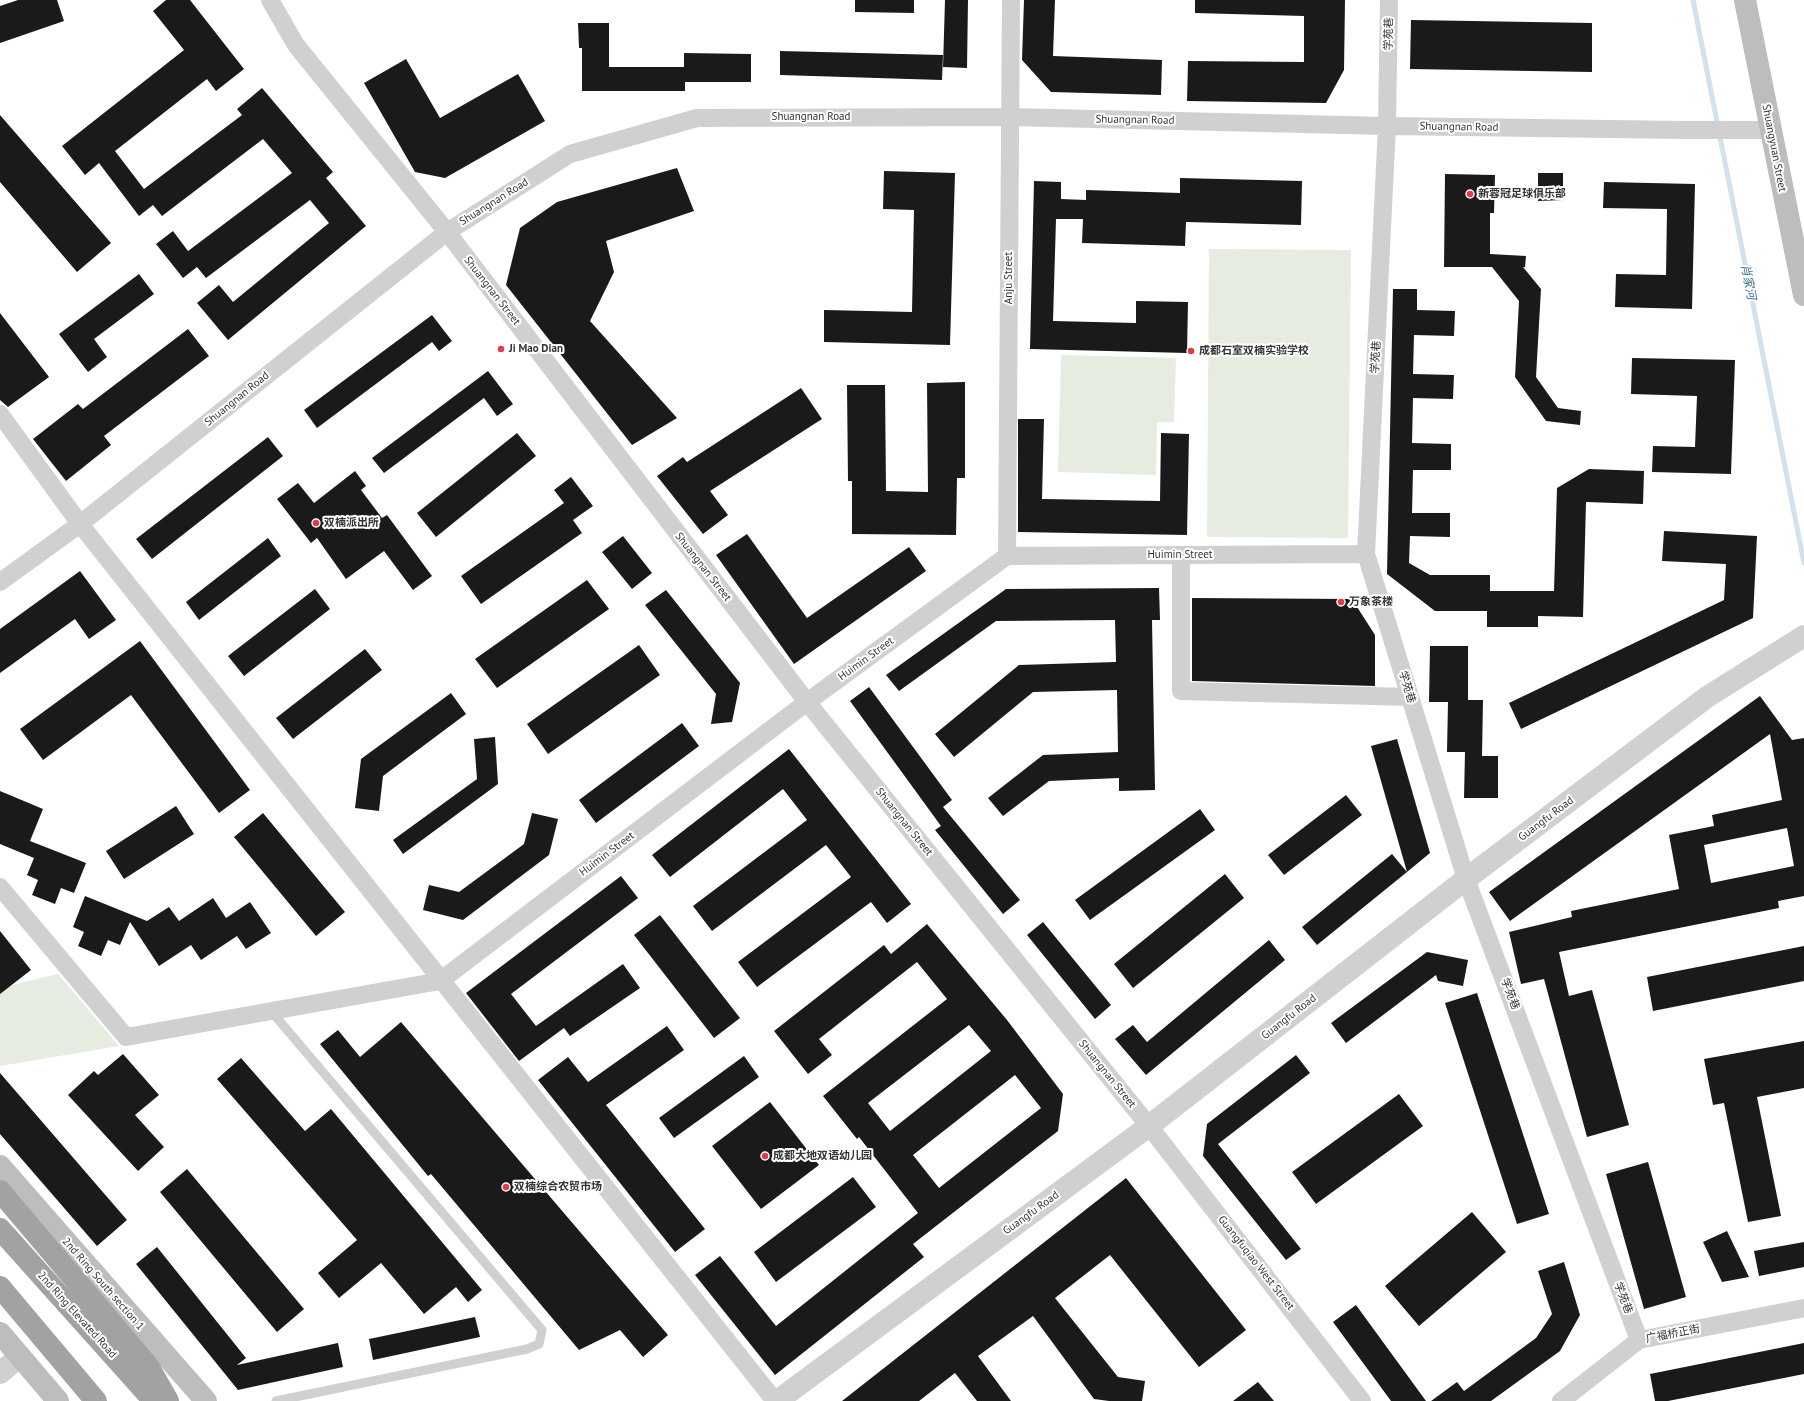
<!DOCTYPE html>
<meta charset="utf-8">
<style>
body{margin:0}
canvas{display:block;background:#fff}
</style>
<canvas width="1804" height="1401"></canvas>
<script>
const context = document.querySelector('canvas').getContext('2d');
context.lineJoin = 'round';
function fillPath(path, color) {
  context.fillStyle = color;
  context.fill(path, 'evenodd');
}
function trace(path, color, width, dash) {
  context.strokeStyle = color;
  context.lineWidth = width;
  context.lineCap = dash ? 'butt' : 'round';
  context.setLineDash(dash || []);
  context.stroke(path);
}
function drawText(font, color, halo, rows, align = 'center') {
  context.font = font + ' "PT Sans","Noto Sans SC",sans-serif';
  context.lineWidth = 4;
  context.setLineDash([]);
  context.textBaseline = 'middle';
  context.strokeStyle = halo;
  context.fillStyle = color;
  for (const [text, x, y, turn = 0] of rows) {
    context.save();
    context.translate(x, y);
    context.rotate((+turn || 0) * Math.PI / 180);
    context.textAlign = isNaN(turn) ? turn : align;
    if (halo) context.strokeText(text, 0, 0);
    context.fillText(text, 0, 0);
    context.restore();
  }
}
fillPath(new Path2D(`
 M1209 249 1351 250 1348 538 1207 537Z
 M1061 355 1176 358 1174 422H1157L1156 475 1058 472Z
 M58 974 119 1046 0 1066V988Z`), '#e6ecdf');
trace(new Path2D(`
 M1693 0 1804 563`), '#cfe2ee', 5);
fillPath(new Path2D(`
 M18 0H57L64 21 0 43V6Z
 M166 0H190L244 69 216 91 207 79 115 151 144 189 242 115 237 109 262 88 333 172 326 178 366 226 228 340 197 303 219 285 233 302 329 223 310 200 206 278 197 267 183 278 156 244 173 231 188 251 292 173 263 139 162 216 153 205 139 216 99 163 85 175 62 146 184 50 153 11Z
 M855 0H914V13L855 12Z
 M945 0H968L967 68 943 67Z
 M1024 0H1055L1053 56 1162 60 1161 95 1051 92 1022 60Z
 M1195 0H1345L1344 70 1326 103 1187 101 1188 61 1304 62V16L1195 13Z
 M1411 20 1592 23V72L1410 69Z
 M578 23H609V67H684V53L751 54V82H685V91H582V48H579Z
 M780 51 943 55 942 80 780 75Z
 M406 59 440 118 518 74 545 121 445 178 415 172 364 83Z
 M0 115 111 243 77 272 0 182Z
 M677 168 694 211 606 241 614 272 590 321 677 418 632 445 506 285 520 228 557 202Z
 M884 171 955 173 950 345 824 342V310L912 312 914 210 883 209Z
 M1538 173H1563V200L1538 201Z
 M1445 174 1495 175 1494 213H1490V254L1526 256 1525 267H1523L1541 289 1536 377 1558 408 1581 411 1580 425 1546 421 1515 377 1519 301 1492 267H1444Z
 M1180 178 1302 181 1301 225 1186 222 1185 246 1082 243 1083 219H1056L1053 321 1136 323V301L1188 302 1187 353 1030 349 1034 181 1061 182V199L1086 200V190L1180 193Z
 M1604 182 1695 184 1692 309 1615 307 1616 274 1666 275 1667 209 1603 208Z
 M139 274 154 294 94 339 107 357 88 372 59 334Z
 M1393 289H1417V310L1455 311 1454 336 1414 335 1413 374 1454 375 1453 399 1413 398 1412 443 1451 444V470H1413L1412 513H1450V537L1410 536 1409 563 1430 575H1490V591H1554L1557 488 1589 469 1644 471 1643 504 1586 502 1583 617 1538 616V627H1487V611H1435L1387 574Z
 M0 313 49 377 8 407 0 400Z
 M432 315 452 341 439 351 432 342 317 428 304 410Z
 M188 329 209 356 104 436 111 445 66 481 33 439 78 404 83 409Z
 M1632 358 1735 360 1731 474 1652 472 1653 446 1695 447 1697 396 1631 394Z
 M488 371 513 404 497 416 484 398 384 473 372 458Z
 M965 382V478H957L956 535 852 534V481H848L847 385H885L886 491 928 492 927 383Z
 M801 388 822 419 710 491 728 515 703 534 657 476 683 457 687 462Z
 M1018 419H1044L1042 499 1160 501 1161 433 1189 434 1187 535 1018 532Z
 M517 433 536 456 436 537 417 513Z
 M268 437 283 456 152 559 136 539Z
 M355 471 366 486 361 490 382 518 387 515 432 576 413 590 384 551 346 579 317 538 311 543 277 499 298 483 314 503Z
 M571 477 593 506 573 520 582 533 481 604 461 576 564 503 554 490Z
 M1664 531 1757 536 1753 618 1521 729 1509 703 1724 600 1726 564 1662 561Z
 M747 534 807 618 909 547 926 571 794 664 716 555Z
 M623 536 652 573 632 589 602 552Z
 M268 538 281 556 199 620 186 602Z
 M80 571 116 620 89 639 75 619 0 673V629Z
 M587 580 609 609 497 688 475 659Z
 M1159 588 1160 620H1152L1155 790 1119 791V778L1049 781 1003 816 988 798 1043 755 1118 752 1117 690 1033 692 954 757 935 734 1019 665 1116 662 1115 620 996 621 899 691 886 675 1006 589Z
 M315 589 330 609 244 676 228 656Z
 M666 590 740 683 732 722 711 724 716 694 645 605Z
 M1192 598 1352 599 1375 635V686L1192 681Z
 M140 641 250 790 219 813 131 695 43 760 20 729Z
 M639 645 660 675 548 754 527 724Z
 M1430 646H1468V700H1483L1482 756H1498V798H1464L1465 752H1447L1448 702H1429Z
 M365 649 382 670 293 739 276 718Z
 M869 687 952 800 943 807 1020 900 1003 914 935 830 941 826 850 701Z
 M451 693 466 714 383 776 379 811 355 808 361 759Z
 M1760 696 1792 740 1804 738V896L1778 901 1779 908 1559 952 1569 996 1592 990 1629 1125 1587 1137 1544 979 1521 984 1509 932 1572 917 1571 911 1679 889 1669 835 1714 826 1712 815 1782 800 1770 734 1510 921 1489 892ZM1787 828 1794 866 1711 883 1704 845Z
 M682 723 699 746 596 823 579 800Z
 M495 737 498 784 403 854 393 840 477 779 474 739Z
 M1397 739 1430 853 1407 872 1371 746Z
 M789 749 911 904 887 923 871 902 757 987 738 962 851 877 826 845 712 931 693 906 807 820 783 789 670 877 652 855Z
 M0 791 43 809 30 841 86 863 74 893 61 888 55 904 32 895 38 880 27 875 34 858 0 844Z
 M1346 795 1362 815 1284 875 1268 855Z
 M176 806 194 834 124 879 106 851Z
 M1200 809 1215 830 1090 920 1075 900Z
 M263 813 345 912 316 936 234 837Z
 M532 813 558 819 549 855 463 920 423 910 429 885 459 892 524 844Z
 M1392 854 1407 872 1317 945 1302 927Z
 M1225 874 1244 898 1133 988 1114 964Z
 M621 876 638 898 511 994 536 1026 623 964 640 988 570 1036 564 1028 519 1061 466 993Z
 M85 896 147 921 169 907 179 921 213 898 226 918 250 902 271 933 246 949 237 936 201 960 191 945 159 966 130 922 120 945 108 940 101 956 78 946 84 932 73 927Z
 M660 915 740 1018 714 1038 634 935Z
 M1043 922 1111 1005 1095 1019 1027 935Z
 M927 924 1007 1020 1063 1094 1058 1131 913 1244 924 1257 775 1375 695 1275 720 1256 776 1326 918 1213 859 1137 857 1139 823 1096 947 999 917 962 819 1039 832 1055 808 1074 774 1031 884 945 891 954ZM969 1025 991 1051 890 1131 868 1103ZM1015 1075 1041 1108 939 1188 913 1155Z
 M0 931 31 970 0 994Z
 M1269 940 1285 960 1146 1075 1115 1039 1133 1025 1147 1042Z
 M1804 946V981L1653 1011 1647 977Z
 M1427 952 1468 960 1463 986 1438 981 1436 975 1346 1043 1331 1023Z
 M1477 993 1549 1214 1517 1224 1445 1003Z
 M401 1022 668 1335 643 1357 620 1330 579 1350 431 1174 428 1176 320 1044 338 1030 360 1057Z
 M667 1026 684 1050 606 1105 705 1229 675 1252 538 1080 568 1057 588 1082Z
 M1804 1041V1088L1757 1097 1781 1216 1748 1222 1724 1103 1713 1105 1704 1059Z
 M123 1054 159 1095 135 1115 164 1147 138 1171 68 1095 94 1071 98 1075Z
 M1296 1055 1310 1073 1218 1144 1301 1249 1286 1260 1203 1156 1207 1124Z
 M744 1056 759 1077 674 1138 659 1118Z
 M241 1058 305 1131 331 1109 482 1290 468 1302 456 1287 424 1314 381 1263 339 1298 318 1273 357 1240 217 1079Z
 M0 1073 127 1220 97 1246 0 1134Z
 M1399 1094 1423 1126 1316 1204 1292 1172Z
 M770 1102 819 1165 761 1209 712 1146Z
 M1648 1162 1686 1297 1644 1309 1606 1174Z
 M187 1169 304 1309 277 1332 160 1192Z
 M853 1177 876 1207 776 1282 754 1252Z
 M1126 1178 1246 1330 1199 1367 1110 1255 1055 1298 1118 1377 1145 1381 1142 1401H1109L1094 1399 1033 1316 978 1356 1011 1401H977L955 1373 919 1401H842Z
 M1472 1212 1506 1252 1419 1326 1385 1286Z
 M1727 1231 1749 1277 1722 1282 1703 1242Z
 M1804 1242V1267L1759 1276 1754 1251Z
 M157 1247 246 1358 237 1365 338 1343 343 1367 238 1390 136 1264Z
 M1564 1262 1580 1315 1560 1351 1491 1401H1431L1457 1382 1464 1391 1536 1338 1552 1314 1538 1271Z
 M1356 1305 1426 1401H1391L1333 1322Z
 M475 1317 480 1337 373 1360 369 1339Z
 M1804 1343V1374L1668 1401H1655L1650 1374Z
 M1258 1382 1274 1401H1233Z`), '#1a1a1a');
trace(new Path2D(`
 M271 1011 542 1330 539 1344 527 1349 276 1401`), '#d0d0d0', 9);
trace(new Path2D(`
 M270 0 296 45 447 232 807 702 1149 1126 1362 1401
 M1389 0 1387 126 1366 554 1466 879 1639 1340
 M0 414 80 524 775 1401
 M1181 555V691L1410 697
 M1007 556 1011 0
 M0 582 80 524 447 232 570 154 697 118 1010 117 1387 126 1684 130H1770
 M0 887 126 1037 440 981 807 702 1007 556 1366 554
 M1561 1401 1639 1340 1804 1308`), '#d0d0d0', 18);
trace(new Path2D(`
 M0 1373 20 1356
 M777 1401 1149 1126 1466 879 1707 697 1804 636`), '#d0d0d0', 22);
trace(new Path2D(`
 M1745 0 1804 295
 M0 1166 206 1401
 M0 1333 58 1401`), '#bdbdbd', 22);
trace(new Path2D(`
 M0 1191 148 1366 168 1401
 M0 1229 154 1401
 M0 1287 96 1401`), '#a2a2a2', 22);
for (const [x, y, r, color] of [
 [1470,194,4,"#e63946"],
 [501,349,4,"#e63946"],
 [1191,351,4,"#e63946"],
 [316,523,4,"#e63946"],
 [1341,602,4,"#e63946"],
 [765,1156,4,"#e63946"],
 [506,1187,4,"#e63946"]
]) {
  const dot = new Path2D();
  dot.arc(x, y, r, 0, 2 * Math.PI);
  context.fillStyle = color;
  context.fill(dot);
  trace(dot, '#fff', 1.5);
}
drawText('11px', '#333', '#fff', [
 ["学苑巷",1389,34,-89],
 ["Shuangnan Road",811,117],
 ["Shuangnan Road",1135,120,1],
 ["Shuangnan Road",1459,127,1],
 ["Shuangyuan Street",1774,148,79],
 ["Shuangnan Road",494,202,-32],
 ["Anju Street",1009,278,-90],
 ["Shuangnan Street",492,291,52],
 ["学苑巷",1376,357,-87],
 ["Shuangnan Road",237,399,-39],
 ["Huimin Street",1180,555],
 ["Shuangnan Street",703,567,52],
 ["Huimin Street",866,659,-36],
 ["学苑巷",1407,687,73],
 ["Guangfu Road",1546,819,-37],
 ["Shuangnan Street",904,822,51],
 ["Huimin Street",607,854,-37],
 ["学苑巷",1510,994,69],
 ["Guangfu Road",1289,1017,-38],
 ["Shuangnan Street",1107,1074,51],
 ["Guangfu Road",1031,1213,-36],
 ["Guangfuqiao West Street",1256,1263,52],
 ["2nd Ring South section 1",103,1284,49],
 ["学苑巷",1623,1298,69],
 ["2nd Ring Elevated Road",77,1315,48],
 ["广福桥正街",1673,1334,-11]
]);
drawText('bold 11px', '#333', '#fff', [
 ["新蓉冠足球俱乐部",1478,194],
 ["Ji Mao Dian",509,349],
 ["成都石室双楠实验学校",1199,351],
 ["双楠派出所",324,523],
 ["万象茶楼",1349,602],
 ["成都大地双语幼儿园",773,1156],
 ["双楠综合农贸市场",514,1187]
], 'left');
drawText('italic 12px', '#3f7597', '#fff', [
 ["肖家河",1748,282,79]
]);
</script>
